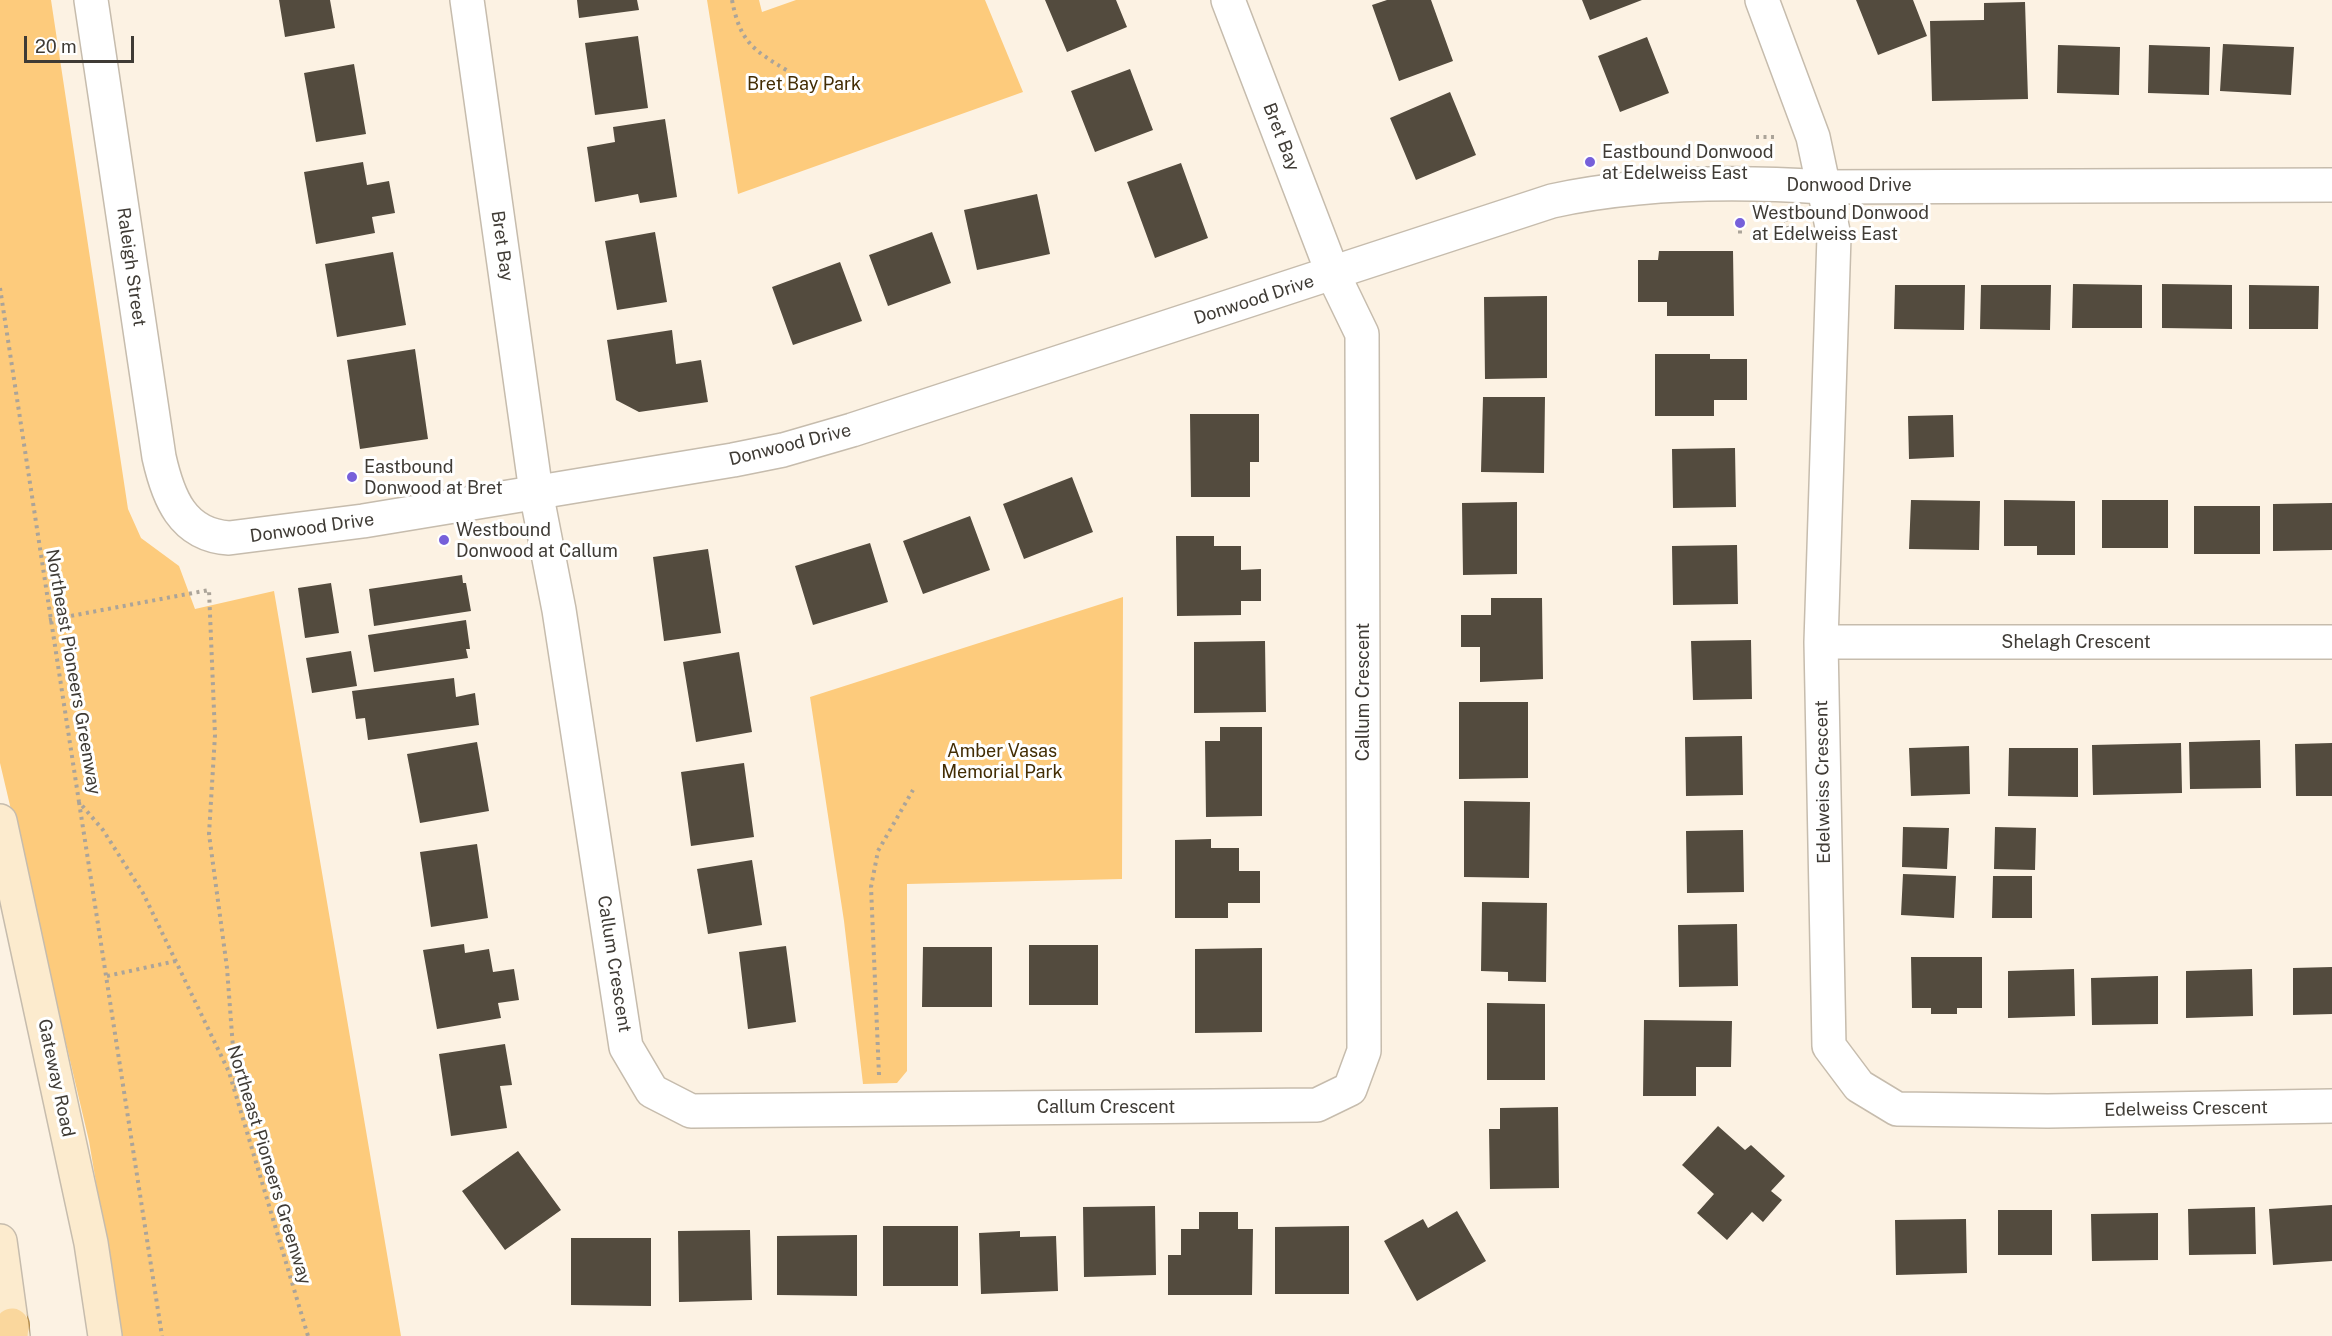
<!DOCTYPE html>
<style>
body{margin:0}
#map{position:relative;width:2332px;height:1336px;overflow:hidden;background:#fcf2e3;font-family:"Public Sans",sans-serif}
canvas{display:block}
.scale{position:absolute;left:24px;top:36px;width:110px;height:27px;box-sizing:border-box;border:3px solid #3f3b35;border-top:0;padding-left:8px;font-size:18px;line-height:21px;white-space:nowrap;color:#3f3b35;-webkit-text-stroke:4px #fff;paint-order:stroke}
</style>
<div id="map">
<canvas width="2332" height="1336"></canvas>
<div class="scale">20 m</div>
</div>
<script>
const context = document.querySelector('canvas').getContext('2d');
context.lineJoin = 'round';
function fillPath(path, color) {
  context.fillStyle = color;
  context.fill(path, 'evenodd');
}
function trace(path, color, width, dash) {
  context.strokeStyle = color;
  context.lineWidth = width;
  context.lineCap = dash ? 'butt' : 'round';
  context.setLineDash(dash || []);
  context.stroke(path);
}
function drawText(font, color, halo, rows, align = 'center') {
  context.font = font + ' "Public Sans",sans-serif';
  context.lineWidth = 6;
  context.setLineDash([]);
  context.textBaseline = 'middle';
  context.strokeStyle = halo;
  context.fillStyle = color;
  for (const [text, x, y, turn = 0] of rows) {
    context.save();
    context.translate(x, y);
    context.rotate((+turn || 0) * Math.PI / 180);
    context.textAlign = isNaN(turn) ? turn : align;
    if (halo) context.strokeText(text, 0, 0);
    context.fillText(text, 0, 0);
    context.restore();
  }
}
fillPath(new Path2D(`
 M0 0H51L128 509 141 538 179 566 195 609 274 591 401 1336H122L89 1141 0 763Z
 M707 0H759L762 12 796 0H985L1023 92 738 194Z
 M1123 597 1122 879 907 884V1071L897 1083 863 1084 844 921 810 697Z`), '#fdcb7c');
fillPath(new Path2D(`
 M279 0H330L335 28 285 37Z
 M577 0H637L639 10 579 18Z
 M1045 0H1116L1127 27 1067 52Z
 M1387 0H1431L1453 61 1399 81 1372 5Z
 M1582 0H1642L1590 20Z
 M1856 0H1913L1927 36 1878 55Z
 M2025 2 2028 99 1932 101 1930 21 1984 20V3Z
 M638 36 648 108 595 115 585 43Z
 M1647 37 1669 93 1620 112 1598 56Z
 M2223 44 2294 47 2291 95 2220 91Z
 M2058 45 2120 47 2119 95 2057 93Z
 M2149 45 2210 47 2209 95 2148 93Z
 M354 64 366 134 316 142 304 73Z
 M1130 69 1153 130 1095 152 1071 91Z
 M1450 92 1476 155 1416 180 1390 118Z
 M665 119 677 197 640 203 638 194 595 202 587 147 615 142 613 127Z
 M363 162 367 185 389 181 395 213 372 217 375 233 316 244 304 172Z
 M1181 163 1208 238 1155 258 1127 182Z
 M1037 194 1050 254 977 270 964 210Z
 M655 232 667 302 617 310 605 241Z
 M932 232 951 283 888 306 869 255Z
 M1659 251H1733L1734 316H1667V302H1638V260H1658Z
 M393 252 406 325 337 337 325 264Z
 M840 262 862 321 793 345 772 287Z
 M2073 284 2142 285V328H2072Z
 M2162 284 2232 285V329L2162 328Z
 M1895 285H1965L1964 330 1894 329Z
 M1981 285H2051L2050 330 1980 329Z
 M2249 285 2319 286 2318 329H2249Z
 M1547 296V378L1485 379 1484 297Z
 M672 330 676 364 701 360 708 402 639 412 616 400 607 340Z
 M415 349 428 439 360 449 347 360Z
 M1655 354H1710V359H1747V400H1714V416H1655Z
 M1483 397H1545L1544 473 1481 472Z
 M1190 414H1259V462H1250V497H1191Z
 M1953 415 1954 457 1909 459 1908 416Z
 M1735 448 1736 507 1673 508 1672 449Z
 M1072 477 1093 532 1024 559 1003 504Z
 M1911 500 1980 501 1979 550 1909 549Z
 M2004 500 2075 501V555H2037V546H2004Z
 M2102 500H2168V548H2102Z
 M1517 502V574L1463 575 1462 503Z
 M2332 503V550L2273 551V504Z
 M2194 506H2260V554H2194Z
 M970 516 990 570 923 594 903 541Z
 M1176 536H1214V546H1241V570L1261 569V601H1241V615L1177 616Z
 M870 543 888 602 813 625 795 566Z
 M1737 545 1738 604 1673 605 1672 546Z
 M708 549 721 633 664 641 653 557Z
 M462 575 463 583H466L471 611 374 626 369 589Z
 M331 583 339 633 305 638 298 588Z
 M1491 598H1542L1543 679 1480 682V647H1461V615H1491Z
 M466 620 470 649H466L468 658 374 672 368 635Z
 M1751 640 1752 699 1693 700 1691 641Z
 M1265 641 1266 712 1194 713V642Z
 M351 651 357 686 312 693 306 658Z
 M739 652 752 732 696 742 683 662Z
 M454 678 456 697 475 693 479 725 368 740 365 718 356 719 352 691Z
 M1459 702H1528V778L1459 779Z
 M1220 727H1262V816L1206 817 1205 741H1220Z
 M1742 736 1743 795 1686 796 1685 737Z
 M2260 740 2261 788 2190 789 2189 742Z
 M477 742 489 811 420 823 407 754Z
 M2181 743 2182 793 2093 795 2092 745Z
 M2332 743V796H2296L2295 744Z
 M1969 746 1970 794 1911 796 1909 748Z
 M2009 748H2078V797L2008 796Z
 M744 763 754 837 691 846 681 772Z
 M1464 801 1530 802 1529 878 1464 877Z
 M1903 827 1949 828 1947 869 1902 867Z
 M1995 827 2036 828 2035 870 1994 869Z
 M1743 830 1744 892 1687 893 1686 831Z
 M1211 839V848H1239V871H1260V903H1228V918H1175V840Z
 M477 844 488 918 431 927 420 852Z
 M752 860 762 925 708 934 697 869Z
 M1903 874 1956 876 1954 918 1901 915Z
 M1993 876H2032V918H1992Z
 M1482 902 1547 903 1546 982 1508 981V972L1481 971Z
 M1737 924 1738 986 1679 987 1678 925Z
 M464 944 465 953 489 949 493 972 514 969 519 1000 498 1003 501 1018 437 1029 423 950Z
 M1029 945H1098V1005H1029Z
 M786 946 796 1022 748 1029 739 952Z
 M923 947H992V1007H922Z
 M1262 948V1032L1195 1033V949Z
 M1911 957H1982V1008H1957V1014H1931V1008H1912Z
 M2332 967V1014L2293 1015V968Z
 M2074 969 2075 1016 2008 1018V971Z
 M2252 969 2253 1016 2186 1018V971Z
 M2158 976V1024L2092 1025 2091 978Z
 M1487 1003 1545 1004V1080H1487Z
 M1644 1020 1732 1021 1731 1067H1696V1096H1643Z
 M505 1044 512 1085 500 1086 507 1128 451 1136 439 1054Z
 M1558 1107 1559 1188 1490 1189 1489 1129H1500V1108Z
 M1718 1126 1745 1150 1751 1145 1785 1176 1771 1191 1782 1200 1763 1222 1752 1212 1727 1240 1697 1213 1714 1194 1682 1165Z
 M518 1151 561 1210 505 1250 462 1191Z
 M2332 1205V1261L2273 1265 2269 1209Z
 M1155 1206 1156 1275 1084 1277 1083 1207Z
 M2255 1207 2256 1254 2189 1255 2188 1209Z
 M1998 1210H2052V1255H1998Z
 M1457 1211 1486 1261 1417 1301 1384 1241 1423 1219 1428 1228Z
 M1199 1212H1238V1229H1253L1252 1295H1168V1255H1181V1229H1199Z
 M2158 1213V1260L2092 1261 2091 1214Z
 M1966 1219 1967 1273 1896 1275 1895 1220Z
 M883 1226H958V1286H883Z
 M1349 1226V1294H1275V1227Z
 M750 1230 752 1300 679 1302 678 1231Z
 M1020 1231V1237L1056 1236 1058 1291 981 1294 979 1233Z
 M857 1235V1296L777 1295V1236Z
 M571 1238H651V1306L571 1305Z`), '#534b3e');
const minor = new Path2D(`
 M467 0 536 492 559 610 626 1047 652 1091 691 1111 1317 1105 1350 1089 1364 1051 1362 334 1333 274 1228 0
 M1762 0 1813 137 1834 236 1821 642 1829 1046 1859 1086 1897 1109 2048 1111 2332 1106
 M1821 642H2332`);
const tertiary = new Path2D(`
 M91 0 159 457C168 497 182 535 229 538L363 521 733 460 783 450 852 430 1552 201C1640 182 1733 181 1822 187L2332 185`);
const secondary = new Path2D(`
 M0 821 91 1243 105 1336
 M0 1241 13 1336`);
const primary = new Path2D(`
 M11 1336 12 1325`);
trace(minor, '#c6bcad', 36);
trace(tertiary, '#c6bcad', 36);
trace(secondary, '#c6bcad', 36);
trace(primary, '#b68f4e', 36);
trace(new Path2D(`
 M732 0C740 42 753 50 788 71
 M1756 137H1777
 M1785 219 1791 237
 M1740 223V236
 M0 288 79 802 103 830 143 893 229 1072 308 1336
 M49 620 209 590 215 735 209 834 227 968 236 1088
 M79 802 162 1336
 M107 976 176 961
 M879 1075 871 887 878 851 913 790`), '#aba499', 4, [3, 4.5]);
trace(minor, '#fff', 33);
trace(tertiary, '#fff', 33);
trace(secondary, '#fcebce', 33);
trace(primary, '#fad79d', 33);
for (const [x, y, r, color] of [
 [1590,162,6,"#7660da"],
 [1740,223,6,"#7660da"],
 [352,477,6,"#7660da"],
 [444,540,6,"#7660da"]
]) {
  const dot = new Path2D();
  dot.arc(x, y, r, 0, 2 * Math.PI);
  context.fillStyle = color;
  context.fill(dot);
  trace(dot, '#fff', 2);
}
drawText('18px', '#432d04', '#fff', [
 ["Bret Bay Park",804,84],
 ["Amber Vasas",1002,751],
 ["Memorial Park",1002,772]
]);
drawText('18px', '#3f3b35', '#fff', [
 ["Bret Bay",1281,137,69],
 ["Donwood Drive",1849,185],
 ["Bret Bay",502,246,82],
 ["Raleigh Street",131,267,82],
 ["Donwood Drive",1254,300,-18],
 ["Donwood Drive",790,445,-14],
 ["Donwood Drive",312,528,-8],
 ["Shelagh Crescent",2076,642],
 ["Northeast Pioneers Greenway",73,672,80],
 ["Callum Crescent",1363,692,-90],
 ["Edelweiss Crescent",1823,782,-91],
 ["Callum Crescent",614,964,81],
 ["Gateway Road",56,1078,78],
 ["Callum Crescent",1106,1107],
 ["Edelweiss Crescent",2186,1109,-1],
 ["Northeast Pioneers Greenway",269,1165,73]
]);
drawText('18px', '#3f3b35', '#fff', [
 ["Eastbound Donwood",1602,152],
 ["at Edelweiss East",1602,173],
 ["Westbound Donwood",1752,213],
 ["at Edelweiss East",1752,234],
 ["Eastbound",364,467],
 ["Donwood at Bret",364,488],
 ["Westbound",456,530],
 ["Donwood at Callum",456,551]
], 'left');
</script>
